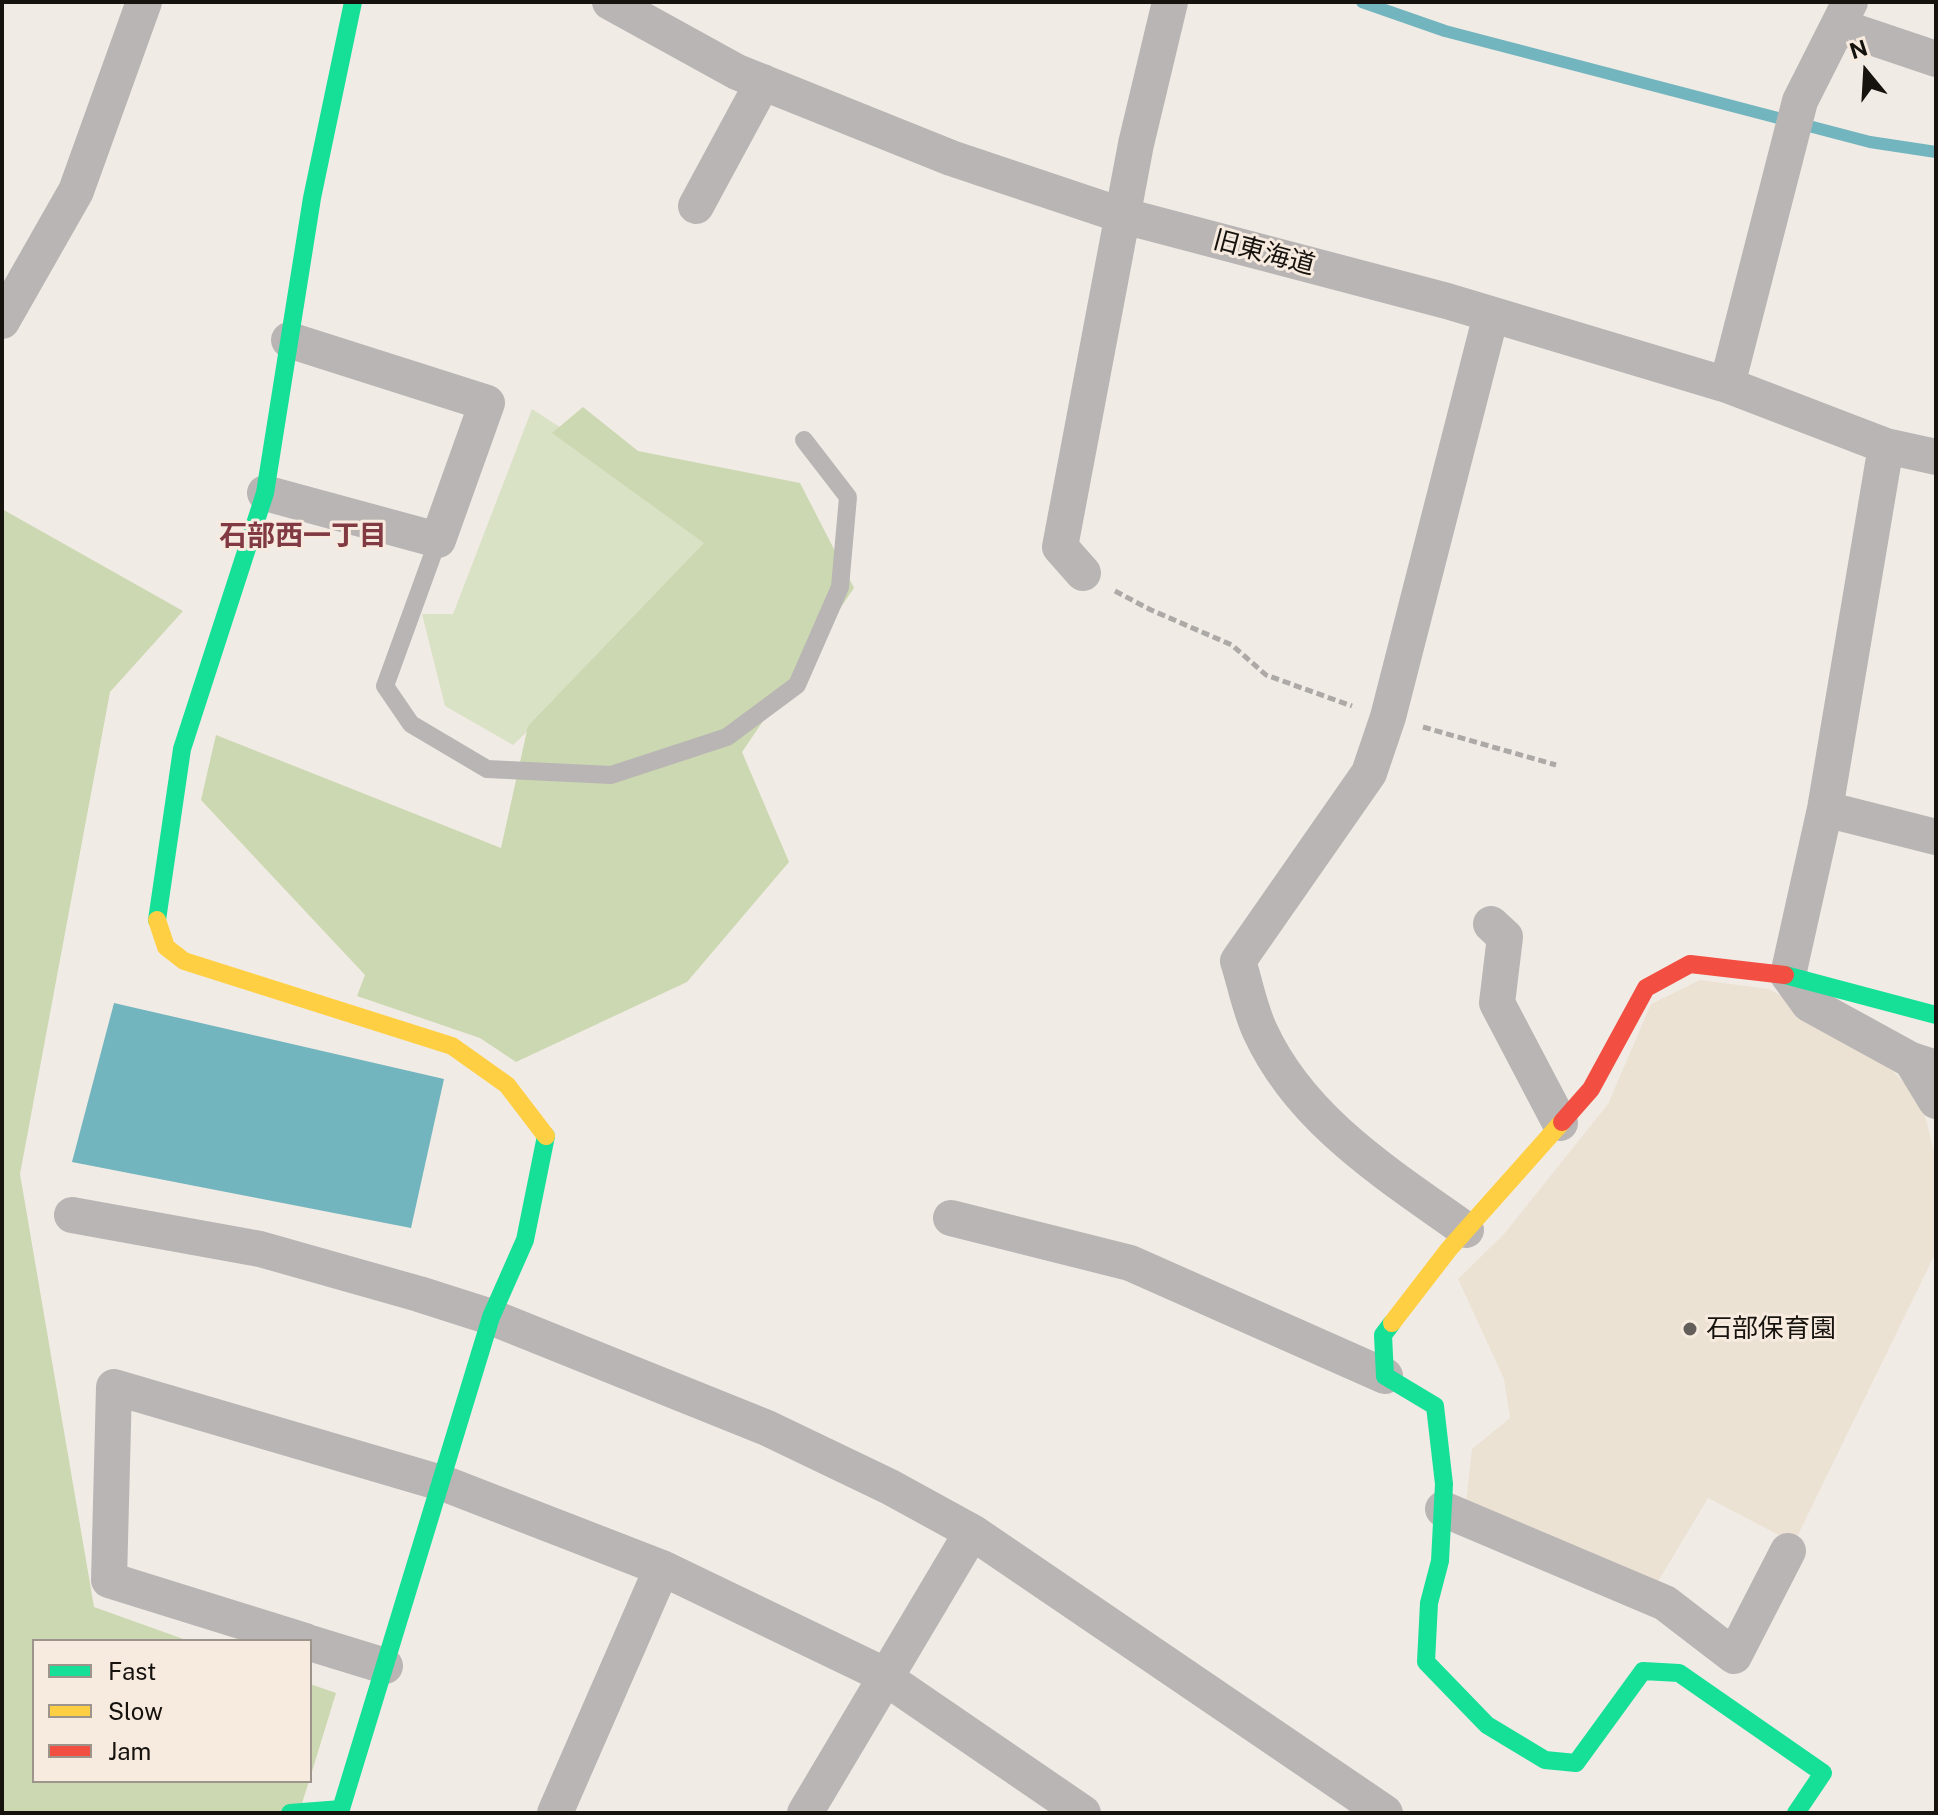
<!DOCTYPE html>
<meta charset="utf-8">
<style>
body{margin:0}
#map{position:relative;width:1938px;height:1815px;overflow:hidden;background:#f1ebe5;font-family:"Public Sans",sans-serif}
canvas{display:block}
.frame{position:absolute;inset:0;border:4px solid #16120e;pointer-events:none}
.legend{position:absolute;left:32px;top:1639px;width:280px;height:144px;box-sizing:border-box;background:#f7eadf;border:2px solid #9d948b;margin:0;padding:10px 14px;list-style:none;font-size:24px;color:#16120e}
.legend li{display:flex;align-items:center;gap:16px;height:40px}
.legend b{width:40px;border:2px solid #9d948b}
.north{position:absolute;left:1826px;top:32px;width:80px;height:80px;-webkit-text-stroke:6px #f7eadf;paint-order:stroke;rotate:342deg;font-size:22px;font-weight:700;line-height:32px;text-align:center;color:#16120e}
.north::after{content:'';display:block;margin:auto;width:28px;height:36px;background:#16120e;clip-path:polygon(50% 0,100% 100%,50% 72%,0 100%)}
</style>
<div id="map">
<canvas width="1938" height="1815"></canvas>
<div class="frame"></div>
<ul class="legend">
<li><b style="height:10px;background:#16e098"></b>Fast</li>
<li><b style="height:10px;background:#ffcf43"></b>Slow</li>
<li><b style="height:10px;background:#f24e42"></b>Jam</li>
</ul>
<div class="north">N</div>
</div>
<script>
const context = document.querySelector('canvas').getContext('2d');
context.lineJoin = 'round';
function fillPath(path, color) {
  context.fillStyle = color;
  context.fill(path, 'evenodd');
}
function trace(path, color, width, dash) {
  context.strokeStyle = color;
  context.lineWidth = width;
  context.lineCap = dash ? 'butt' : 'round';
  context.setLineDash(dash || []);
  context.stroke(path);
}
function drawText(font, color, halo, rows, align = 'center') {
  context.font = font + ' "Public Sans","Noto Sans JP",sans-serif';
  context.lineWidth = 6;
  context.setLineDash([]);
  context.textBaseline = 'middle';
  context.strokeStyle = halo;
  context.fillStyle = color;
  for (const [text, x, y, turn = 0] of rows) {
    context.save();
    context.translate(x, y);
    context.rotate((+turn || 0) * Math.PI / 180);
    context.textAlign = isNaN(turn) ? turn : align;
    if (halo) context.strokeText(text, 0, 0);
    context.fillText(text, 0, 0);
    context.restore();
  }
}
fillPath(new Path2D(`
 M1700 980 1769 989 1869 1045 1921 1101 1936 1158V1252L1794 1543 1708 1498 1653 1590 1466 1502 1472 1449 1510 1418 1504 1379 1458 1279 1504 1234 1608 1104 1651 1004Z`), '#ebe2d4');
fillPath(new Path2D(`
 M532 409 730 538 513 745 445 706 422 614H453Z`), '#dae2c6');
fillPath(new Path2D(`
 M583 407 638 451 800 483 854 588 742 752 789 862 687 982 516 1062 480 1038 357 996 365 975 201 800 216 735 501 848 528 726 704 543 552 433Z
 M2 509 183 611 110 692 20 1174 94 1607 189 1641H34V1781H309L299 1813H2Z
 M310 1684 336 1693 310 1778Z`), '#ccd8b1');
fillPath(new Path2D(`
 M114 1003 444 1079 411 1228 72 1162Z`), '#72b5be');
trace(new Path2D(`
 M1362 2 1445 31 1870 142 1936 152`), '#72b5be', 12);
trace(new Path2D(`
 M1115 591 1151 610 1232 645 1266 675 1352 706
 M1423 727 1556 765`), '#aca9a7', 5, [8, 4]);
trace(new Path2D(`
 M438 540 385 686 411 724 487 769 611 775 727 737 797 685 840 587 848 497 804 440`), '#b8b5b4', 18);
trace(new Path2D(`
 M610 2 737 72 951 158 1124 216 1447 301 1727 385 1886 446 1936 457
 M1838 26 1936 59
 M696 206 763 82
 M2 321 76 191 144 2
 M1727 385 1800 101 1850 2
 M1886 446 1825 809 1788 975 1809 1004 1911 1060 1936 1068
 M265 493 438 540 487 403 289 340
 M1083 573 1060 547 1136 144 1170 2
 M1825 809 1936 837
 M1491 924 1505 937 1497 1003 1560 1123
 M1911 1060 1936 1101
 M72 1215 260 1249 419 1294 491 1317 767 1428 890 1487 972 1532 1385 1813
 M951 1218 1130 1263 1385 1376
 M1466 1230C1389 1175 1301 1121 1260 1031 1250 1010 1245 983 1238 961L1369 773 1388 717 1491 315
 M1443 1509 1665 1603 1734 1656 1788 1551
 M305 1641 109 1580 114 1387 448 1485 662 1568 874 1670 1083 1813
 M310 1643 385 1666
 M555 1813 662 1568
 M805 1813 972 1532`), '#b8b5b4', 36);
trace(new Path2D(`
 M157 920 182 749 265 493 312 198 353 2
 M1785 975 1936 1015
 M1392 1323 1383 1335 1385 1376 1435 1406 1444 1484 1440 1561 1429 1603 1426 1662 1487 1725 1545 1760 1576 1763 1643 1671 1679 1673 1823 1773 1796 1813
 M290 1813 341 1809 491 1317 525 1240 546 1136`), '#16e098', 18);
trace(new Path2D(`
 M157 920 166 947 184 961 452 1046 507 1085 546 1136
 M1392 1323 1449 1249 1562 1122`), '#ffcf43', 18);
trace(new Path2D(`
 M1562 1122 1591 1089 1646 988 1690 964 1785 975`), '#f24e42', 18);
for (const [x, y, r, color] of [
 [1690,1329,8,"#635e59"]
]) {
  const dot = new Path2D();
  dot.arc(x, y, r, 0, 2 * Math.PI);
  context.fillStyle = color;
  context.fill(dot);
  trace(dot, '#f7eadf', 3);
}
drawText('26px', '#16120e', '#f7eadf', [
 ["旧東海道",1264,253,15]
]);
drawText('26px', '#16120e', '#f7eadf', [
 ["石部保育園",1706,1329]
], 'left');
drawText('bold 28px', '#813942', '#f7eadf', [
 ["石部西一丁目",303,536]
]);
</script>
